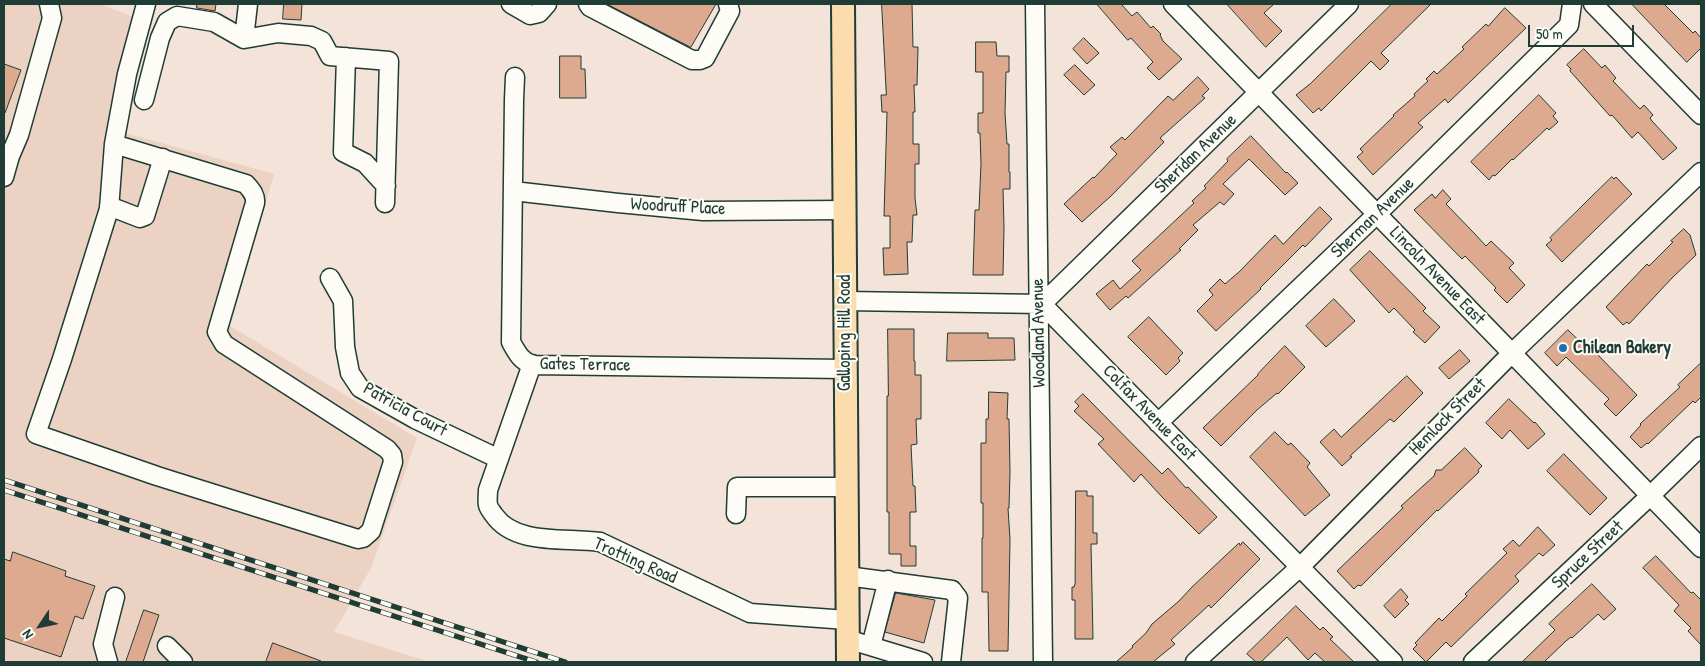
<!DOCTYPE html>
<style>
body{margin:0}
#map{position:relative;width:1705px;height:666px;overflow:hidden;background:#f3e3d8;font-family:"Patrick Hand",sans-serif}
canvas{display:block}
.frame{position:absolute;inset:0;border:5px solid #1f3d34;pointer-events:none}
.north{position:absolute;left:15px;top:601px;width:50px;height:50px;-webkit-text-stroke:4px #fdfcf7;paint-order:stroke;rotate:236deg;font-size:14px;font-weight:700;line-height:20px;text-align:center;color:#1f3d34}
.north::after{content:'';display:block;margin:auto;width:18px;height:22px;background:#1f3d34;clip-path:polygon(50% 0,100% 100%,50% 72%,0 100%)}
.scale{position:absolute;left:1528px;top:25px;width:106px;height:22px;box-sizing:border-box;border:2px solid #1f3d34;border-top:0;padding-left:6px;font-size:15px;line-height:18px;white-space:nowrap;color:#1f3d34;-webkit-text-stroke:4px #fdfcf7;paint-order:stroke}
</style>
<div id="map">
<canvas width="1705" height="666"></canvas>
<div class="frame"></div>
<div class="north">N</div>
<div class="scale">50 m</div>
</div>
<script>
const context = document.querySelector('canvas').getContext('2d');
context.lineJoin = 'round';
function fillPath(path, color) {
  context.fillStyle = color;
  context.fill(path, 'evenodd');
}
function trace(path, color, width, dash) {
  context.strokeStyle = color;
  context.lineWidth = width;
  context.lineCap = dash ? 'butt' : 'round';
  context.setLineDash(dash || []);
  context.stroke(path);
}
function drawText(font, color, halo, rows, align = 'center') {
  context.font = font + ' "Patrick Hand",sans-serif';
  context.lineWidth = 4;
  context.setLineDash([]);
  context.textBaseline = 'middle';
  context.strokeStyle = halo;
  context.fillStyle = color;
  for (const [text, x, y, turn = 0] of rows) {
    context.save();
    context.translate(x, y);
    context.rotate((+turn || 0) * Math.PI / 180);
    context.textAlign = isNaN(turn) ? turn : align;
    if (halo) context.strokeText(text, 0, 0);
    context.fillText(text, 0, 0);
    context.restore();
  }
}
fillPath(new Path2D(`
 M4 4H101L133 17 107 128 274 174 230 326 417 438 371 568 334 632 430 662H4Z`), '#ecd2c2');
const building = new Path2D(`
 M197 4H216L215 11 197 8Z
 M284 4H302L301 20 283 19Z
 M607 4H716L691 47Z
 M882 4H912L913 47H918L917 85H914L915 112H913V144H919V164H915V198L917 215H913L912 242H907L908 274 884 275 883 248H890V216H884L887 112H882L881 95H886Z
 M1097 4H1121L1132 16 1137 12 1151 28 1153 26 1161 34 1160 35 1163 41 1182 59 1159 80 1147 68 1153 62 1131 38 1128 40Z
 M1227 4H1274L1264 13 1282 31 1266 47Z
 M1392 4H1431L1381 53 1389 61 1380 70 1371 61 1321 111 1319 108 1313 113 1296 95 1310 84Z
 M1632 4H1664L1693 33 1695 31 1701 38V48L1687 62Z
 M1505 8 1526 28 1448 103 1445 99 1418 123 1423 127 1373 175 1357 157 1363 152 1360 149 1394 116 1393 115 1415 96 1414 94 1428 81 1426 79 1434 71 1437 74 1464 49 1462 47 1486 24 1488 26Z
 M1084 38 1099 53 1087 64 1073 49Z
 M976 42H996L997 56H1009V72H1006L1005 113 1007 144H1009V172H1010V189H1003L1004 228 1003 275H973L975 210H979L981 164 980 133H978V113H983V72H976Z
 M1584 49 1602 68 1605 65 1616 78 1613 81 1640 109 1644 105 1653 115 1650 118 1652 121 1677 148 1663 160 1638 132 1632 138 1612 115 1610 116 1570 71 1571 69 1567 65Z
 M560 56H581V69H585L586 98H560Z
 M4 64 21 70 5 113H4Z
 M1075 65 1095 85 1084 95 1064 75Z
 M1198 77 1209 89 1202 96 1205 98 1160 138 1164 142 1111 196 1082 222 1064 204 1093 177 1094 178 1117 154 1110 147 1122 137 1125 140 1168 96 1173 100Z
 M1539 95 1556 113 1553 116 1558 122 1549 130 1547 128 1513 160 1512 159 1495 176 1493 175 1489 180 1471 162Z
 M1251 136 1286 173 1287 172 1298 183 1285 195 1249 159 1223 184 1234 194 1224 205 1220 202 1193 225 1198 230 1179 249 1181 250 1128 298 1126 296 1110 310 1096 294 1113 280 1120 289 1141 270 1132 261 1194 203 1192 201 1206 188 1204 186 1228 161 1227 159Z
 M1612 177 1614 179 1616 177 1632 194 1562 262 1546 245 1552 240 1550 238Z
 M1443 190 1451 199 1446 204 1474 233 1486 246 1491 241 1514 263 1509 268 1525 285 1507 303 1494 290 1496 288 1465 256 1462 259 1414 210 1432 194 1435 198Z
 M1320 207 1332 219 1305 247 1303 245 1260 288 1261 289 1216 331 1197 311 1213 295 1209 290 1220 279 1225 284 1239 272 1275 235 1283 244Z
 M1684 229 1690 235 1696 255 1672 278 1629 324 1627 322 1623 325 1606 307 1647 264 1649 266 1673 242 1671 241Z
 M1370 251 1426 308 1423 311 1440 327 1425 343 1413 332 1415 330 1394 308 1389 313 1350 270Z
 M1334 299 1355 321 1326 347 1306 326Z
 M1149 317 1183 353 1178 358 1180 361 1166 375 1128 337Z
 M888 329H914V361H915V375H921V419H916L917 444 911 445 913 486H915L916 512H910V546H916V566H901V554H889V512H887V396H888Z
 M1568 330 1593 354 1595 352 1637 395 1616 416 1604 404 1609 399 1566 357 1557 366 1545 353Z
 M948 333H988V338H1014L1015 360 947 361Z
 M1285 346 1305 367 1278 394 1277 393 1257 410 1221 446 1203 428 1258 375V374Z
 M1460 350 1470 361 1449 379 1439 368Z
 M1701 363V397L1695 403 1693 401 1648 444 1647 443 1641 448 1630 437 1641 425 1640 424 1680 387 1678 385Z
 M1407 376 1423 393 1394 422 1390 419 1350 456 1352 457 1342 466 1320 442 1334 429 1341 437Z
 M989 392 1008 393 1007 419H1009L1010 472 1009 508H1008L1010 539 1008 651H989L988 592H982V538H983V503H981V443H986V419H988Z
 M1083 394 1162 474 1168 468 1186 488 1188 487 1217 517 1199 534 1162 497 1141 474 1134 482 1098 444 1104 439 1074 411 1079 406 1075 402Z
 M1509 399 1534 423 1535 422 1545 434 1528 449 1510 430 1502 439 1486 423Z
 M1275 432 1288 445 1291 443 1310 463 1307 467 1330 495 1305 516 1250 457Z
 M1465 448 1482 466 1478 470 1479 472 1438 511 1437 510 1361 586 1358 585 1354 589 1337 571 1403 508 1401 506 1434 476 1436 470H1441Z
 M1564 454 1607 498 1590 515 1547 471Z
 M1076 491H1087V496H1093V533H1097V544H1091L1093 639H1075V600H1072V587H1074L1075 584Z
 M1538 527 1555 545 1543 556 1539 553 1515 576 1519 581 1451 647 1446 642 1426 662 1413 649 1417 645 1415 643 1439 618 1442 621 1467 596 1465 594 1507 553 1503 549 1513 540 1519 546Z
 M1243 542 1260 559 1211 608 1209 605 1171 640 1175 644 1153 662H1116L1133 647 1132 646 1146 633 1152 624 1179 601 1192 587 1239 543 1240 545Z
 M13 552 66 571 65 576 95 586 83 619 75 616 61 657 4 638V559L10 561Z
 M1656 556 1691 593 1693 592 1701 600V645L1688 631 1691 628 1674 611 1679 605 1643 568Z
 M1592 584 1616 609 1604 620 1598 614 1572 638 1571 637 1566 641 1544 662H1522L1555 630 1549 624Z
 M1401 589 1408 597 1405 600 1409 604 1395 618 1384 606Z
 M896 593 935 600 924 643 885 632Z
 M1296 606 1320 630 1323 627 1333 637 1330 639 1354 662H1325L1315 653 1308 660 1287 637 1261 662H1256L1247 654Z
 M144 610 159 615 143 662H126Z
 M273 643 321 661V662H266Z`);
fillPath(building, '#ddaa90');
trace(building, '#1f3d34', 1);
const minor = new Path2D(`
 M511 4 530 15 539 13 547 4
 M588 4 590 7 692 60H700L705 58 730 11 728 4
 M1035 4 1043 662
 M1173 4 1701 548
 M1593 4 1701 115
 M244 39 248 4
 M346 57 343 152 365 163 386 186
 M515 77 514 100 511 342C517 353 521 361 533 365L845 369
 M144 100 160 38 167 22 177 16 214 22 244 39 278 33 311 36 322 41 330 56 389 61 385 203
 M114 144 246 184C251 190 256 195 255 203L217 332 224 344 387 449 392 455 393 462 371 531 363 538 358 539 157 476 36 434 62 359 109 209Z
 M114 144 127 74 146 4
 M4 177 10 156 19 135 52 18 49 4
 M513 191 618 203 703 211 844 210
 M109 206 140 218 145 216 163 158
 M330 278 343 301 345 347 350 373 360 388 415 419 499 459
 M845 301 1042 304 1393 662
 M1042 304 1349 4
 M532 364 488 490C488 495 487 500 488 505 489 509 492 512 494 515 515 546 567 537 600 542L750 613 847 620
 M1158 423 1377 214 1569 25 1572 4
 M736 514 737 487H846
 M847 576 952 590 958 598 951 662
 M847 639 923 662
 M167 646 183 662
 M871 646 888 580
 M108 662 103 644 115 597
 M1195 662 1300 567 1512 353 1701 172
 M1473 662 1651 495 1701 446`);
const major = new Path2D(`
 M843 4 848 662`);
trace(minor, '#1f3d34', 21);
trace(major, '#1f3d34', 26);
trace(minor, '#fdfcf7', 18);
trace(major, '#fcdcac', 22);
const rail = new Path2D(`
 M4 480 565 662
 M4 490 536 662`);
trace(rail, '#1f3d34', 5.5);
trace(rail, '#fdfcf7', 4, [11]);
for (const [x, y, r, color] of [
 [1563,348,5,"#1f6fb2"]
]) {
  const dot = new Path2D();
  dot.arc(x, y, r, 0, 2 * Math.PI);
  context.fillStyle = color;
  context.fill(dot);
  trace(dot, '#fdfcf7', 2);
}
drawText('18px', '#1f3d34', '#fdfcf7', [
 ["Sheridan Avenue",1196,154,-44],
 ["Woodruff Place",678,207,3],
 ["Sherman Avenue",1373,218,-44],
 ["Lincoln Avenue East",1437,276,46],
 ["Galloping Hill Road",845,333,-90],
 ["Woodland Avenue",1039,333,-91],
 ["Gates Terrace",585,365,1],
 ["Patricia Court",405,410,29],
 ["Colfax Avenue East",1149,413,46],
 ["Hemlock Street",1448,417,-45],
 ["Spruce Street",1588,555,-43],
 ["Trotting Road",635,561,24]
]);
drawText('bold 18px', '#1f3d34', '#fdfcf7', [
 ["Chilean Bakery",1573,348]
], 'left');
</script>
